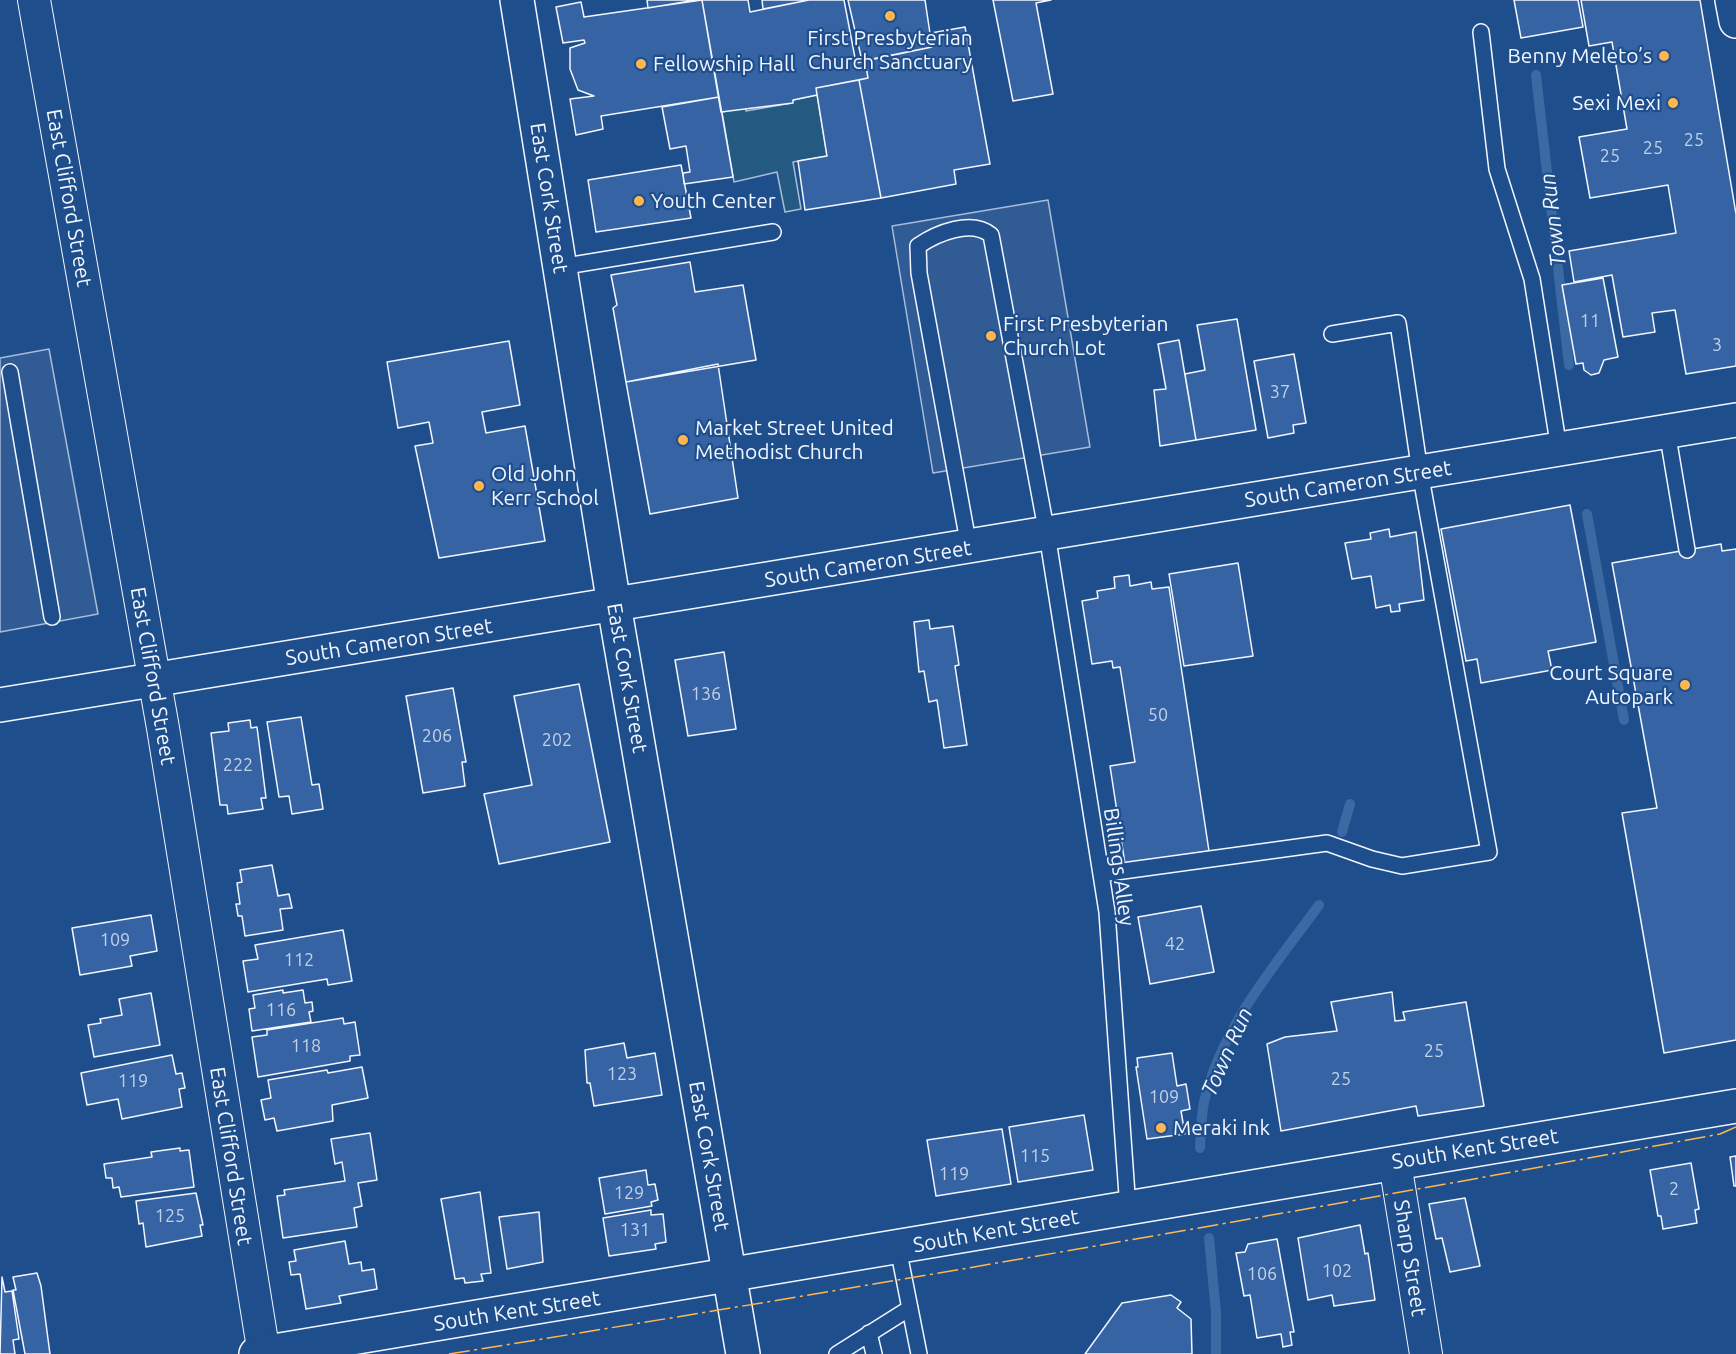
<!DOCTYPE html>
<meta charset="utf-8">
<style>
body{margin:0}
canvas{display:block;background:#1f4e8c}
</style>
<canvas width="1736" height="1354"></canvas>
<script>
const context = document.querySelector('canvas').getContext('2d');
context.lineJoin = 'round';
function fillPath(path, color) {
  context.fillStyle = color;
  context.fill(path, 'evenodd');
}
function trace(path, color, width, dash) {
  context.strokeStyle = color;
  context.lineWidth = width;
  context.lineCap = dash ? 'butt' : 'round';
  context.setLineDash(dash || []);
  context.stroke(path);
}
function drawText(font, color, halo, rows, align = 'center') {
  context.font = font + ' Ubuntu,sans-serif';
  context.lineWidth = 4.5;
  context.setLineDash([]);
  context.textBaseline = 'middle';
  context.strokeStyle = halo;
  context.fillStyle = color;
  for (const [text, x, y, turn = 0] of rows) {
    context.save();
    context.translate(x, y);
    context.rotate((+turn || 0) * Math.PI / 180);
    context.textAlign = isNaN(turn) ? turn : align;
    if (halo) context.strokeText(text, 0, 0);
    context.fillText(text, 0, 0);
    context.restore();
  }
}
const green = new Path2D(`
 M817 95 827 156 793 162 801 209 785 212 777 172 734 182 722 112 745 107 746 111 792 103 793 100Z`);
fillPath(green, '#245a82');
trace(green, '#a8bbd7', 1.5);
const parking = new Path2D(`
 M1048 200 1090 447 933 473 892 226Z
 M49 349 98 614 0 632V358Z`);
fillPath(parking, '#305b95');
trace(parking, '#a8bbd7', 1.5);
trace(new Path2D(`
 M1536 75 1569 365
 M1587 514 1624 720
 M1342 832 1350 804
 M1200 1148C1201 1133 1201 1117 1204 1102 1222 1026 1274 967 1319 905
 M1209 1238 1216 1313V1354`), '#3b69a3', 10);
const building = new Path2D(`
 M647 0H696L648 8Z
 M702 0 719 97 601 116 603 129 576 135 570 99 594 96 578 90 570 69V48L585 43 584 40 563 43 556 7 581 2 584 17Z
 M702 0H748L750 12 809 0H844L856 63 865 61 868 78 816 88 817 95 793 100V103L721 112Z
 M762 0H804V1L763 9Z
 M848 0H925L932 47 862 61Z
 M993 0H1051L1036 3 1053 94 1013 101Z
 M1514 0H1578L1583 27 1521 38Z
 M1581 0H1700L1736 214V366L1686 374 1675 310 1652 313 1655 332 1623 337 1612 275 1574 282 1569 251 1676 233 1668 185 1590 198 1579 137 1627 129 1612 42 1589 46Z
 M965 27 990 164 954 170 956 184 881 198 859 80 868 78 865 61 932 47 931 33Z
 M859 80 881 198 805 210 798 161 827 156 816 88Z
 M719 97 733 177 684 184 683 173 690 172 686 146 670 149 662 107Z
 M681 165 691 218 596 232 588 180Z
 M690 262 695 292 743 285 756 360 626 382 613 308 617 305 611 275Z
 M1603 278 1618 357 1604 360 1599 373 1591 375 1584 370 1583 363 1576 364 1562 285Z
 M1237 319 1256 430 1196 440 1185 374 1205 370 1197 325Z
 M1179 340 1196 440 1160 446 1154 390 1166 389 1158 344Z
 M509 341 520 405 482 412 486 433 525 426 545 541 439 558 415 446 433 443 429 422 398 428 387 362Z
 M1294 354 1306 423 1293 425 1294 433 1268 438 1254 361Z
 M718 364 738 498 650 514 626 382Z
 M1570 505 1596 642 1548 651 1552 670 1481 683 1477 659 1466 661 1441 529Z
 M1389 529 1390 537 1416 532 1424 600 1399 604 1400 611 1391 612 1390 605 1376 608 1371 576 1352 579 1345 543 1371 539 1370 533Z
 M1721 544 1722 551 1736 549V1040L1664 1053 1622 813 1657 808 1612 563Z
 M1238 563 1253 656 1184 666 1169 574Z
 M1129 575 1130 586 1151 582 1152 589 1169 587 1209 851 1125 864 1110 766 1135 762 1120 667 1113 668 1112 661 1092 664 1082 601 1098 598 1097 591 1115 588 1114 577Z
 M929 620 930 629 953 626 959 665 955 666 967 745 944 748 937 700 929 702 924 671 919 672 914 622Z
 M724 652 736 729 688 736 675 660Z
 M579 684 610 842 499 864 484 794 532 785 514 696Z
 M453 688 466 762H462L465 786 423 793 406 696Z
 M301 717 312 785 319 784 323 809 292 814 289 796 279 797 267 722Z
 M250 720 251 728 257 727 266 798H261L263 809 228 814 227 805H220L211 733 229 731 228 723Z
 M272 865 278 896 289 894 292 908 280 909 283 930 245 936 242 916H238L236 904H240L237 883 242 882 240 870Z
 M1201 906 1214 972 1150 984 1138 917Z
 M151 915 157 951 130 956 132 966 80 975 72 928Z
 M343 930 352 981 328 985 327 979 248 992 243 961 258 959 255 945Z
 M283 990V993L303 990 305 1003 312 1002 313 1011 309 1012 311 1022 252 1031 249 1009 255 1008 253 995Z
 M1392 992 1395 1021 1405 1020 1403 1012 1466 1002 1484 1106 1418 1116 1416 1106 1281 1131 1267 1044 1285 1037 1337 1031 1331 1002Z
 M151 993 160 1045 94 1057 88 1025 101 1023 100 1019 122 1015 119 999Z
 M343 1018 344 1024 355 1022 360 1055 350 1056V1061L258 1077 252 1037 267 1035V1030Z
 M624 1043 627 1058 655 1053 662 1095 594 1106 590 1083H587L585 1050Z
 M1172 1053 1177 1086 1186 1084 1190 1109 1181 1111 1185 1134 1147 1139 1136 1067H1138L1137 1058Z
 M172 1055 176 1074 182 1073 185 1088 179 1089 182 1107 122 1119 118 1099 87 1105 81 1073Z
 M362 1067 368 1098 332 1105 333 1121 277 1131 274 1118 265 1120 261 1100 271 1098 268 1080 327 1070 328 1073Z
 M1084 1115 1093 1170 1018 1182 1009 1127Z
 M1002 1129 1011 1184 936 1196 927 1140Z
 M370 1133 377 1180 358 1183 362 1206 354 1208 357 1227 283 1238 277 1196 285 1195 284 1190 345 1181 342 1162 335 1164 331 1139Z
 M180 1148V1151L189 1150 194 1187 121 1197 119 1187 113 1188 112 1178H106L104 1164 152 1157 151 1152Z
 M1736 1156V1186H1734L1730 1157Z
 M1691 1163 1699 1209 1695 1210 1697 1223 1663 1229 1661 1216H1658L1650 1170Z
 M646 1170 648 1185 655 1184 658 1200 651 1202 652 1206 605 1214 599 1178Z
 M480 1192 491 1273 481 1274 483 1281 465 1283 464 1278 455 1279 441 1199Z
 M196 1193 203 1225H200L202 1236 146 1247 143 1223 139 1224 136 1201Z
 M1465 1198 1480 1266 1450 1272 1442 1238 1436 1239 1429 1204Z
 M651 1210V1215L663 1214 666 1242 655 1244 656 1249 609 1256 603 1218Z
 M539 1212 543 1262 507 1269 499 1217Z
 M1360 1225 1365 1254 1368 1253 1375 1300 1334 1306 1332 1295 1308 1300 1298 1238Z
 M1277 1239 1294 1332H1290L1292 1345 1283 1347 1281 1334 1257 1338 1250 1295 1244 1296 1236 1253 1245 1252 1248 1244Z
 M345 1241 349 1264 361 1262 362 1271 374 1269 377 1289 339 1296 341 1303 306 1309 300 1274 291 1275 289 1262 296 1261 294 1250Z
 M37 1273 41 1286 50 1354H25L13 1290H16L13 1277Z
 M2 1277 5 1292 12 1291 19 1339 13 1340 15 1354H0Z
 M1171 1295 1181 1302 1177 1308 1191 1319 1192 1354H1085L1122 1303Z`);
fillPath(building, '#3563a3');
trace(building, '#f2f6ff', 1.5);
const lane = new Path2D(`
 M1481 32 1497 169 1532 279 1559 449
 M560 267 773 232
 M10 372 52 617
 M1667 431 1687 550
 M969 547 919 273 918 246C937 233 971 219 991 235L1047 534 1107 912 1128 1209
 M1101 874 1327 843 1372 859 1402 866 1489 852 1420 472 1398 323 1332 334
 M898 1248 919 1354
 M869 1333 874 1354
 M837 1354 910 1308`);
const street = new Path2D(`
 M34 0 163 728 264 1354
 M1395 1163 1426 1354`);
const secondary = new Path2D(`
 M1732 0 1736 21
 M614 605 743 1354
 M256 1354 1736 1106`);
const primary = new Path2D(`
 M517 0 614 605
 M0 705 1736 420`);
trace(lane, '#f2f6ff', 18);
trace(street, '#f2f6ff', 34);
trace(secondary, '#f2f6ff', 36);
trace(primary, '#f2f6ff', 36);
trace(lane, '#1f4e8c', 15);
trace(street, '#1f4e8c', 32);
trace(secondary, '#1f4e8c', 33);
trace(primary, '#1f4e8c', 33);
trace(new Path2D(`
 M449 1354C874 1286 1297 1212 1720 1134L1736 1127`), '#ffb74d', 1.5, [21, 4.5, 3, 4.5]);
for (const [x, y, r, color] of [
 [890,16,6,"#ffb74d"],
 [1664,56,6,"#ffb74d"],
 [641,64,6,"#ffb74d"],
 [1673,103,6,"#ffb74d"],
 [639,201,6,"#ffb74d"],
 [991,336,6,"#ffb74d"],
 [683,440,6,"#ffb74d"],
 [479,486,6,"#ffb74d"],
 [1685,685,6,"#ffb74d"],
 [1161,1128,6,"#ffb74d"]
]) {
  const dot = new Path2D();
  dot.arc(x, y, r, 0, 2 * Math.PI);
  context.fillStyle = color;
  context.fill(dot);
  trace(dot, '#1f4e8c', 2);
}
drawText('18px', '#c3d1e8', null, [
 ["25",1694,140],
 ["25",1653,148],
 ["25",1610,156],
 ["11",1590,321],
 ["3",1717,345],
 ["37",1280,392],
 ["136",706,694],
 ["50",1158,715],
 ["206",437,736],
 ["202",557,740],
 ["222",238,765],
 ["109",115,940],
 ["42",1175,944],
 ["112",299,960],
 ["116",281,1010],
 ["118",306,1046],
 ["25",1434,1051],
 ["123",622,1074],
 ["25",1341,1079],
 ["119",133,1081],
 ["109",1164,1097],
 ["115",1035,1156],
 ["119",954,1174],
 ["2",1674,1189],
 ["129",629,1193],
 ["125",170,1216],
 ["131",635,1230],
 ["102",1337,1271],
 ["106",1262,1274]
]);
drawText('21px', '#f2f6ff', '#1f4e8c', [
 ["First Presbyterian",890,38,"center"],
 ["Church Sanctuary",890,62,"center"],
 ["Benny Meleto’s",1652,56,"right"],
 ["Fellowship Hall",653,64],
 ["Sexi Mexi",1661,103,"right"],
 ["Youth Center",651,201],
 ["First Presbyterian",1003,324],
 ["Church Lot",1003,348],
 ["Market Street United",695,428],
 ["Methodist Church",695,452],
 ["Old John",491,474],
 ["Kerr School",491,498],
 ["Court Square",1673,673,"right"],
 ["Autopark",1673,697,"right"],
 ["Meraki Ink",1173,1128]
], 'left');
drawText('21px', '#f2f6ff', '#1f4e8c', [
 ["East Clifford Street",69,198,80],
 ["East Cork Street",549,198,81],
 ["South Cameron Street",1348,484,-9],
 ["South Cameron Street",868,564,-9],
 ["South Cameron Street",389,642,-9],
 ["East Clifford Street",153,676,80],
 ["East Cork Street",627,678,80],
 ["Billings Alley",1119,867,82],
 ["South Kent Street",1475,1149,-9],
 ["East Clifford Street",231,1156,81],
 ["East Cork Street",709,1156,80],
 ["South Kent Street",996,1231,-10],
 ["Sharp Street",1410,1258,81],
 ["South Kent Street",517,1311,-9]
]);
drawText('italic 22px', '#f2f6ff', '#1f4e8c', [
 ["Town Run",1553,220,-97],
 ["Town Run",1227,1052,-66]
]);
</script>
